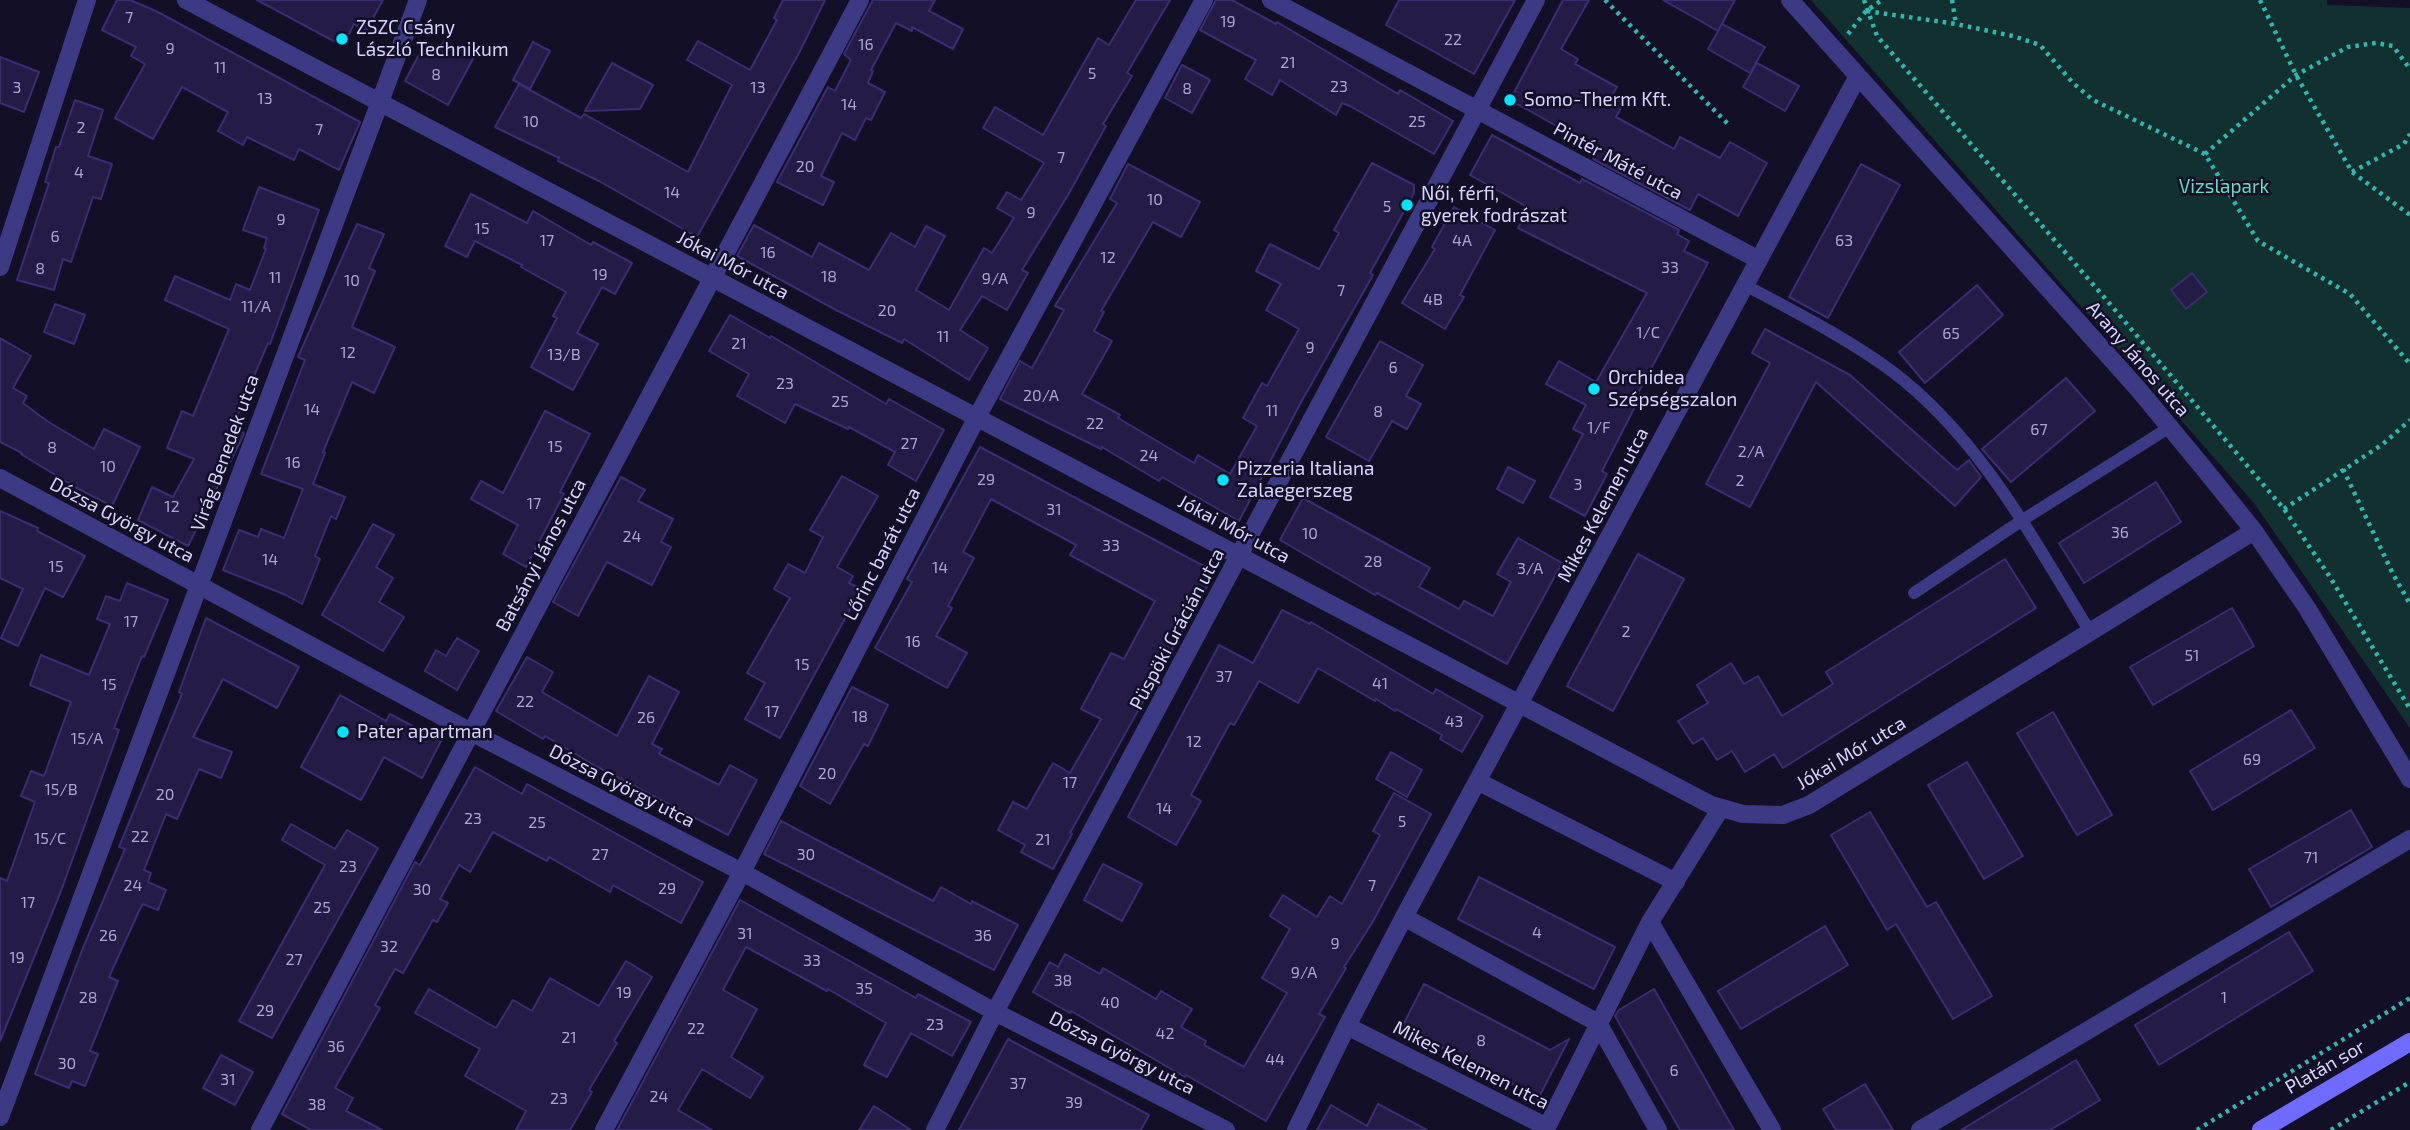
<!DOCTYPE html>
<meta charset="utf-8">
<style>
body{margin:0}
canvas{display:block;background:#130f26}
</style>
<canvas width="2410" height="1130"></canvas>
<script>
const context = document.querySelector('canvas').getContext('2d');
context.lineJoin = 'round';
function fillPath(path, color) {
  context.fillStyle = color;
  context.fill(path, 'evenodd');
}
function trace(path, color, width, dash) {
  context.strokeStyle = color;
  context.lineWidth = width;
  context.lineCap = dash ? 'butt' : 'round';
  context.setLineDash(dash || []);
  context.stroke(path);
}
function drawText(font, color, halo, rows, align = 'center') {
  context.font = font + ' "Exo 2",sans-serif';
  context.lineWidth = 5;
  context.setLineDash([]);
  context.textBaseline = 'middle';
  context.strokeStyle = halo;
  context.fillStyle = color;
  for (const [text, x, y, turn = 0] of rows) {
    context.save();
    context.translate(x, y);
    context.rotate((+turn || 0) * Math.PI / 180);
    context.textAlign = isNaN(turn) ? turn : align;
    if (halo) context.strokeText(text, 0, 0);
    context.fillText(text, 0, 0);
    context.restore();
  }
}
fillPath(new Path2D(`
 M1811 0H2327V5L2410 8V728L2254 503Z`), '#12302f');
const building = new Path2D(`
 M117 0H130L156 11 360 122 339 170 299 149 294 160 247 137 243 145 218 131 228 112 182 87 153 139 115 118 145 64 131 56 136 47 102 30Z
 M257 0H383L366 31 354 24 343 46Z
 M783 0H825L799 53 697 237 599 181 558 161 559 158 495 127 519 84 581 118 584 114 688 172 732 85 687 60 698 41 750 70 777 20 774 18Z
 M873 0H935L929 11 963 29 953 49 912 27V31L896 23 871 70 873 71 868 83 885 92 871 120 866 118 855 140 842 133 821 176 834 182 823 205 777 182 828 87 835 91 851 60 844 54Z
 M1136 0H1170L1127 73 1132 76 1103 124 1106 126 1068 195 1022 270 1028 273 1007 310 982 296 960 330 988 348 969 380 904 339 902 343 838 311 737 256 754 225 812 257 819 243 869 270 891 233 915 247 926 226 945 236 916 290 949 310 984 248 992 253 1014 218 997 208 1007 192 1021 200 1044 163 983 128 995 107 1043 135 1098 38 1109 45Z
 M1216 0H1232L1276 24 1277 22 1398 94 1400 90 1453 121 1434 154 1350 106 1342 103 1336 115 1280 80 1272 95 1245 79 1256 60 1200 30Z
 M1399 0H1515L1474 74 1386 25Z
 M1563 0H1589L1561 49 1578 59 1575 64 1617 87 1611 97 1623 104 1616 117 1674 149 1680 137 1720 158 1730 142 1767 163 1738 216 1698 194 1690 210 1593 159 1598 149 1510 100Z
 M1663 0H1735L1718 31Z
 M1722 24 1765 47 1750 73 1708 49Z
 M444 41 474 57 448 105 405 81 423 47 437 54Z
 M533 42 550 51 530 89 513 80Z
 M0 57 39 72 24 112 0 103Z
 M612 63 653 85 640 109 585 111Z
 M1757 63 1799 86 1785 111 1743 87Z
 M1182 65 1210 80 1192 113 1165 98Z
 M75 100 103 110 88 156 112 164 101 199 93 197 71 262 63 259 54 290 17 280 49 183 45 182 56 147H59Z
 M1492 135 1580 183 1582 179 1679 230 1677 234 1689 241 1684 251 1708 263 1638 393 1641 395 1602 471 1607 474 1585 516 1550 497 1583 434 1573 429 1586 405 1546 384 1559 361 1596 382 1647 293 1518 228 1529 208 1470 175Z
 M1372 163 1414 185V193L1370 273 1373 275 1300 404 1239 521 1162 477 1159 481 1102 447 1101 449 1000 399 1020 361 1032 368 1064 310 1055 306 1117 203 1110 199 1128 164 1200 202 1181 237 1153 222 1101 311 1104 312 1094 331 1112 341 1082 394 1120 415 1118 418 1194 463 1198 455 1230 474 1257 426 1243 418 1262 383 1267 386 1299 329 1266 310 1281 284 1256 271 1270 244 1319 269 1339 233 1334 230Z
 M1861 164 1900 185 1828 318 1789 297Z
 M259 187 319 210 270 344 268 343 232 428 244 433 241 440 188 546 138 520 152 487 173 497 194 459 167 448 182 411 193 416 229 329 165 300 175 276 230 300 236 284 250 290 266 249 264 248 267 238 243 230Z
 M471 194 527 223 533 211 591 245 593 242 632 263 615 294 602 287 577 333 598 344 573 390 531 367 557 318 553 316 566 292 521 267 522 265 475 241 467 257 445 246Z
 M1454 207 1495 230 1460 295 1464 297 1445 329 1402 303 1435 249 1432 247Z
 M357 224 384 234 369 268 375 271 352 327 395 347 374 393 352 382 323 452 325 453 313 484 345 497 336 519 331 516 315 556 320 559 302 604 286 595 223 570 239 530 258 537 261 529 284 538 303 489 261 474 305 360 298 357Z
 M2192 273 2207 292 2186 309 2171 290Z
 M1977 285 2003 315 1925 383 1899 352Z
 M55 304 85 315 74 344 44 332Z
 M730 315 770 338 771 336 886 404 889 399 944 430 916 481 888 465 895 452 849 427 848 429 795 404 785 423 737 396 749 374 709 351Z
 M1765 329 1850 375 1957 470 1969 460 1981 477 1955 506 1816 382 1750 507 1706 484 1770 363 1752 353Z
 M0 338 31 356 13 388 27 396 23 403 47 421 94 449 104 429 140 447 112 506 75 487 21 454 22 453 0 442Z
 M1380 341 1423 365 1406 396 1421 404 1407 429 1392 421 1369 461 1326 437Z
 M2066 378 2095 411 2011 482 1982 449Z
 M545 411 590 434 560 492 564 494 526 567 503 554 518 525 471 499 481 481 503 493Z
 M980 447 1215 572 1070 833 1072 834 1053 869 1021 852 1025 845 998 830 1013 802 1027 809 1053 763 1070 773 1101 719 1081 709 1111 653 1124 659 1155 601 1070 555 1076 545 991 499 963 552 974 558 948 606 952 608 936 636 967 653 947 688 875 648 912 582 907 579Z
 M1508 467 1535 481 1523 503 1497 489Z
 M842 476 878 496 837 567 853 576 849 583 861 589 780 738 745 719 765 683 747 673 790 598 774 589 788 564 805 573 823 537 810 530Z
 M621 477 645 490 638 501 673 519 661 542 671 547 652 585 607 562 578 616 553 602Z
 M2156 482 2181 522 2084 583 2059 543Z
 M1303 498 1430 568 1419 587 1459 609 1464 601 1493 616 1511 582 1497 574 1518 538 1562 563 1507 664 1377 593 1375 595 1280 540Z
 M0 511 38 528 37 531 85 556 63 597 45 588 18 646 1 638 23 589 0 578Z
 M373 524 394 535 376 567 393 578 379 602 404 617 383 651 322 615Z
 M1638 554 1684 579 1613 711 1567 686Z
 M2005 559 2036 608 1783 768 1774 754 1745 772 1732 751 1717 760 1703 738 1693 744 1678 721 1708 703 1697 685 1731 663 1744 684 1758 676 1782 716 1833 684 1826 672Z
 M127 583 168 600 144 657 142 656 114 728 119 730 61 891 0 1041V878L7 881 35 802 21 796 31 771 44 776 71 702 30 685 41 655 89 675 110 624 97 619 106 596 120 601Z
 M2232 608 2254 646 2153 705 2130 667Z
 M1282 610 1310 624 1311 622 1433 694 1436 689 1483 716 1462 752 1440 739 1442 735 1396 709 1395 711 1376 699 1375 701 1318 668 1298 703 1259 681 1234 725 1230 723 1191 795 1201 801 1176 845 1128 817 1219 645 1253 663Z
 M206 618 299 667 277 708 223 679 193 737 232 752 221 778 199 769 177 819 166 814 144 870 151 873 148 882 166 890 158 910 143 904 139 911 109 977 118 981 90 1051 98 1054 85 1086 72 1081 69 1088 35 1074 83 948 125 849 119 847 182 694 179 692Z
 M457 638 479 651 457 690 425 671 436 650 446 656Z
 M527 657 553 672 542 692 617 736 649 676 679 692 652 744 662 749 659 754 719 785 730 765 757 780 728 835 594 765 545 736 543 739 496 711Z
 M852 687 888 705 868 746 864 744 830 804 800 786Z
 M340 695 386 721 390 714 441 741 422 778 384 757 361 800 301 767Z
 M2291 710 2315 748 2213 810 2190 771Z
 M2053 712 2112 815 2077 835 2017 733Z
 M1391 752 1422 770 1407 797 1376 779Z
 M1967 762 2023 856 1984 879 1928 785Z
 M475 767 522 794 527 784 703 882 681 923 613 885 610 892 549 857 547 861 493 832 470 872 459 865 440 899 448 903 437 922 433 920 403 973 395 969 375 1005 380 1008 335 1088 353 1098 346 1111 382 1130H311L282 1114 415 862 420 865Z
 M1394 793 1431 814 1372 923 1344 967 1346 968 1319 1014 1325 1017 1266 1121 1186 1075 1185 1077 1071 1011 1070 1013 1033 992 1050 962 1058 967 1065 954 1100 974 1103 968 1156 999 1161 991 1192 1009 1181 1027 1206 1041 1204 1045 1244 1067 1287 993 1262 978 1290 929 1270 916 1283 895 1317 917 1330 896 1342 904 1380 835 1373 831Z
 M2351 810 2372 847 2271 907 2249 869Z
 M1870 812 1927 907 1936 902 1992 996 1953 1019 1896 924 1887 930 1831 835Z
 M781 821 933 901 941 887 971 904 972 901 1018 925 994 970 764 854Z
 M291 824 335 849 347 830 378 848 272 1038 239 1021 325 865 282 840Z
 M1103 864 1142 884 1122 921 1084 900Z
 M1479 877 1615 947 1594 989 1458 919Z
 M740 900 916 998 918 994 971 1022 952 1056 911 1033 887 1077 864 1065 886 1023 828 989 827 991 746 947 723 990 757 1009 731 1057 763 1077 750 1098 702 1069 678 1110 712 1130H617Z
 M1825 926 1848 965 1741 1029 1718 991Z
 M2289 932 2313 971 2159 1065 2135 1025Z
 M626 961 652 977 614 1041 617 1043 589 1090 592 1092 570 1130H516L526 1111 465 1076 480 1049 415 1013 429 989 496 1028 513 1000 532 1011 550 978 599 1006Z
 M1424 984 1550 1050 1569 1039 1539 1097 1402 1027Z
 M1654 989 1734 1130H1680L1615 1016 1619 1010Z
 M1008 1039 1149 1115 1141 1130H959Z
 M221 1055 253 1072 235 1105 203 1088Z
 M2076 1060 2100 1100 2050 1130H1961Z
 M1865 1084 1893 1130H1836L1823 1109Z
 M1378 1104 1427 1130H1317L1331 1105 1367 1126Z
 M874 1106 911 1130H859Z`);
fillPath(building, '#241b47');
trace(building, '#3b2d73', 2);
trace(new Path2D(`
 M1605 0 1729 125
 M1864 0 1877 36 2104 297 2284 509 2330 577 2410 709
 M1952 0 1956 24
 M2260 0 2296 75 2352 172 2410 215
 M1867 11 1956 24 2013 36 2040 45 2073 83 2093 100 2205 154 2258 241 2350 294 2410 364
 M1848 34 1866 11 1882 0
 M2205 154 2296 75 2348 47 2376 43 2393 46 2410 69
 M2352 172 2404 144 2410 134
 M2343 469 2393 574 2410 604
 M2284 509 2383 444 2410 420
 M2197 1130 2410 998
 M2331 1130 2410 1082`), '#2fb8b0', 4.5, [3.5, 5]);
trace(new Path2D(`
 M1745 285C1795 312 1847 338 1893 372 1980 438 2033 539 2089 630
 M1914 593 2021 521 2170 427`), '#3d3a85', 12);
trace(new Path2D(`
 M186 0 1711 805 1743 814 1783 815 1809 805 2254 531
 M1271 0 1759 260
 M1790 0 2139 390 2206 471 2254 531 2307 608 2410 779
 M0 267 87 0
 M0 478 471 732 742 872 995 1012 1226 1130
 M1479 782 1676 882
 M1404 917 1598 1023 1658 1130
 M1650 922 1721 808
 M1347 1026 1547 1127 1650 922 1772 1130
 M0 1117 418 0
 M260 1130 860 0
 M604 1130 742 872 977 417 1204 0
 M935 1130 995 1012 1536 0
 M1296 1130 1347 1026 1404 917 1858 76
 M1920 1130 2410 839`), '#3d3a85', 18);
trace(new Path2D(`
 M2261 1130 2410 1042`), '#6f6bff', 18);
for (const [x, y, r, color] of [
 [342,39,7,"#00e5ff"],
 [1510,100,7,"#00e5ff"],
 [1407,205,7,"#00e5ff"],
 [1594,389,7,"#00e5ff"],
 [1223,480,7,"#00e5ff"],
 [343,732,7,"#00e5ff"]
]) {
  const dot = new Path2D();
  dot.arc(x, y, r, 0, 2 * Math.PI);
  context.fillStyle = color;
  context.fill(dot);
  trace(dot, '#130f26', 2.5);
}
drawText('16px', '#aca6d1', null, [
 ["7",129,18],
 ["19",1228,22],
 ["22",1453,40],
 ["16",866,45],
 ["9",170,49],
 ["21",1288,63],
 ["11",220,68],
 ["5",1092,74],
 ["8",436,75],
 ["23",1339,87],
 ["3",17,88],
 ["13",758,88],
 ["8",1187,89],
 ["13",265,99],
 ["14",849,105],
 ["10",531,122],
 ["25",1417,122],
 ["2",81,128],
 ["7",319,130],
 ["7",1061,158],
 ["20",805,167],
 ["4",79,173],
 ["14",672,193],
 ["10",1155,200],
 ["5",1387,207],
 ["9",1031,213],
 ["9",281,220],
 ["15",482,229],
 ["6",55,237],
 ["17",547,241],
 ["4A",1462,241],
 ["63",1844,241],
 ["16",768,253],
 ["12",1108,258],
 ["33",1670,268],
 ["8",40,269],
 ["19",600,275],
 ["18",829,277],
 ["11",275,278],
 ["9/A",995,279],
 ["10",352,281],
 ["7",1341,291],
 ["4B",1433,300],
 ["11/A",256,307],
 ["20",887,311],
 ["1/C",1648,333],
 ["65",1951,334],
 ["11",943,337],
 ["21",739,344],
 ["9",1310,348],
 ["12",348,353],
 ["13/B",564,355],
 ["6",1393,368],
 ["23",785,384],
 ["20/A",1041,396],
 ["25",840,402],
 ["14",312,410],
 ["11",1272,411],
 ["8",1378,412],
 ["22",1095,424],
 ["1/F",1599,428],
 ["67",2039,430],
 ["27",909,444],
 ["15",555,447],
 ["8",52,448],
 ["2/A",1751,452],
 ["24",1149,456],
 ["16",293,463],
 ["10",108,467],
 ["29",986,480],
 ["2",1740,481],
 ["3",1578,485],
 ["17",534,504],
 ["12",172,507],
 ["31",1054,510],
 ["36",2120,533],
 ["10",1310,534],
 ["24",632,537],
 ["33",1111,546],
 ["14",270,560],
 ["28",1373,562],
 ["15",56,567],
 ["14",940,568],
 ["3/A",1530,569],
 ["17",131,622],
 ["2",1626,632],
 ["16",913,642],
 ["51",2192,656],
 ["15",802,665],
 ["37",1224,677],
 ["41",1380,684],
 ["15",109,685],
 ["22",525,702],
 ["17",772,712],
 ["18",860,717],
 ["26",646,718],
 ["43",1454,722],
 ["15/A",87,739],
 ["12",1194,742],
 ["69",2252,760],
 ["20",827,774],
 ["17",1070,783],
 ["15/B",61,790],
 ["20",165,795],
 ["14",1164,809],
 ["23",473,819],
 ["5",1402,822],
 ["25",537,823],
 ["22",140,837],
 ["15/C",50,839],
 ["21",1043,840],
 ["27",600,855],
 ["30",806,855],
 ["71",2311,858],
 ["23",348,867],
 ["24",133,886],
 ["7",1372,886],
 ["29",667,889],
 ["30",422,890],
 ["17",28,903],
 ["25",322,908],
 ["4",1537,933],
 ["31",745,934],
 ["26",108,936],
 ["36",983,936],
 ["9",1335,944],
 ["32",389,947],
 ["19",17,958],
 ["27",294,960],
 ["33",812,961],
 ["9/A",1304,973],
 ["38",1063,981],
 ["35",864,989],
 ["19",624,993],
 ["28",88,998],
 ["1",2224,998],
 ["40",1110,1003],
 ["29",265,1011],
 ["23",935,1025],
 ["22",696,1029],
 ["42",1165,1034],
 ["21",569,1038],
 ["8",1481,1041],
 ["36",336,1047],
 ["44",1275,1060],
 ["30",67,1064],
 ["6",1674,1071],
 ["31",228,1080],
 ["37",1018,1084],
 ["24",659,1097],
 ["23",559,1099],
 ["39",1074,1103],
 ["38",317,1105]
]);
drawText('19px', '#d9d4ff', '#130f26', [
 ["ZSZC Csány",356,28],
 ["László Technikum",356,50],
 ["Somo-Therm Kft.",1524,100],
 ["Női, férfi,",1421,194],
 ["gyerek fodrászat",1421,216],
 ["Orchidea",1608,378],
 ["Szépségszalon",1608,400],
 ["Pizzeria Italiana",1237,469],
 ["Zalaegerszeg",1237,491],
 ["Pater apartman",357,732]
], 'left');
drawText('19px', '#d9d4ff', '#130f26', [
 ["Pintér Máté utca",1618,161,28],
 ["Jókai Mór utca",733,265,28],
 ["Arany János utca",2138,359,49],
 ["Virág Benedek utca",225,453,-70],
 ["Mikes Kelemen utca",1603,505,-62],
 ["Dózsa György utca",122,520,28],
 ["Jókai Mór utca",1234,529,28],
 ["Lőrinc barát utca",882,554,-63],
 ["Batsányi János utca",541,555,-62],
 ["Püspöki Grácián utca",1177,629,-62],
 ["Jókai Mór utca",1851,753,-31],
 ["Dózsa György utca",622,786,27],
 ["Dózsa György utca",1122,1053,27],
 ["Mikes Kelemen utca",1471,1065,27],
 ["Platán sor",2325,1067,-30]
]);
drawText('19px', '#5fe0c0', '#130f26', [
 ["Vizslapark",2224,187]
]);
</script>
